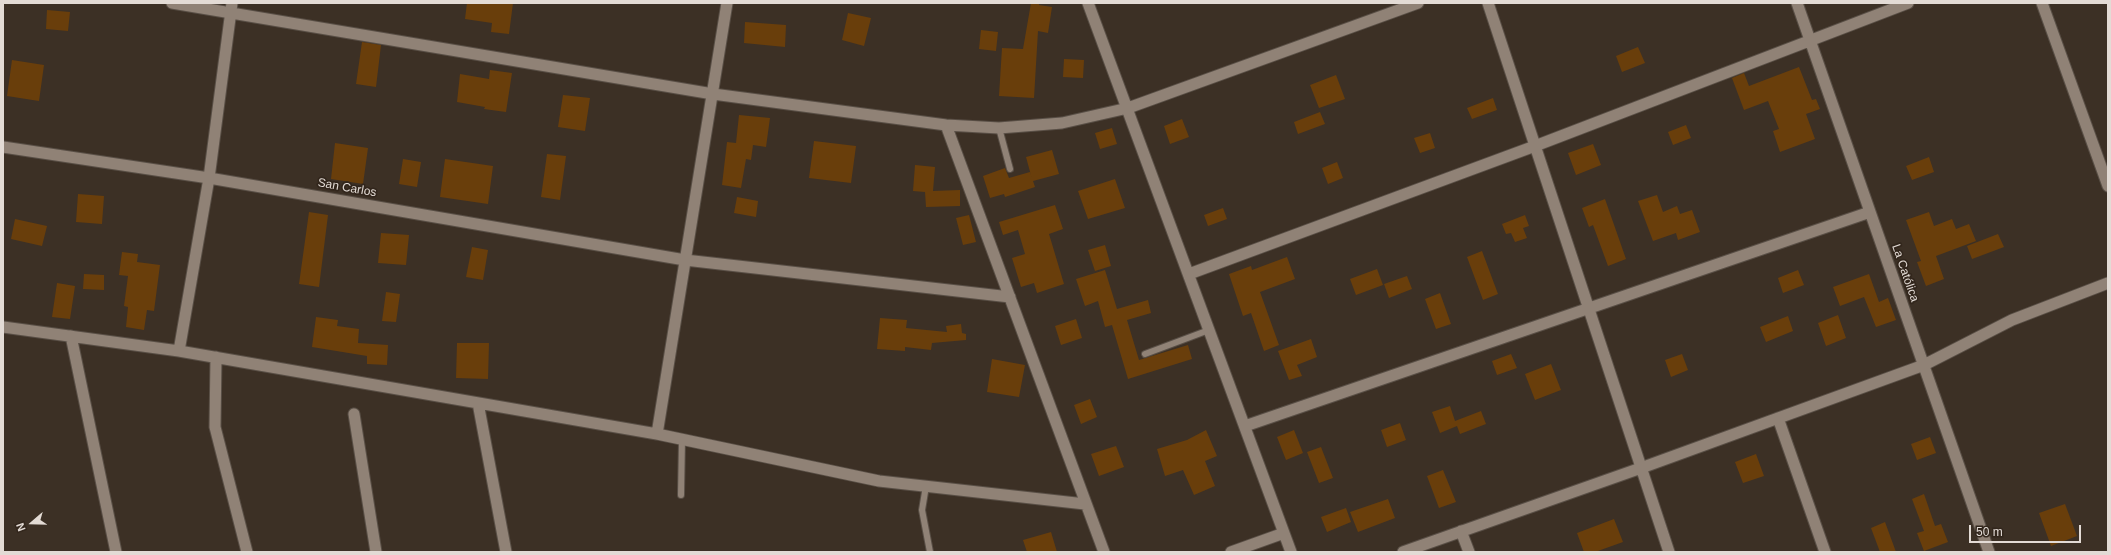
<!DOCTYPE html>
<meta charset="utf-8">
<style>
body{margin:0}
#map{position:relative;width:2111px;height:555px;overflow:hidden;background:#3c3025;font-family:Helvetica,sans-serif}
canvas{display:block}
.frame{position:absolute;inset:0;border:4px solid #e3dbd5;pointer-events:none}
.north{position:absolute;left:12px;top:503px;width:40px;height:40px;-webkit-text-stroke:3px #32261c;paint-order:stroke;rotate:250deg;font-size:11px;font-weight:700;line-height:16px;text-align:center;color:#e3dbd5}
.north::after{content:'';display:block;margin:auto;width:14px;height:18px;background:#e3dbd5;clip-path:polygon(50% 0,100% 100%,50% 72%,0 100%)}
.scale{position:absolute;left:1969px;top:525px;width:112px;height:18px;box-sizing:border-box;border:2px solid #e3dbd5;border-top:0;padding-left:5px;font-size:12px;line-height:14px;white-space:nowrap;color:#e3dbd5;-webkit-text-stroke:3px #32261c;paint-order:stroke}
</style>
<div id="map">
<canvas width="2111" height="555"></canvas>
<div class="frame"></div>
<div class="north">N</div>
<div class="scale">50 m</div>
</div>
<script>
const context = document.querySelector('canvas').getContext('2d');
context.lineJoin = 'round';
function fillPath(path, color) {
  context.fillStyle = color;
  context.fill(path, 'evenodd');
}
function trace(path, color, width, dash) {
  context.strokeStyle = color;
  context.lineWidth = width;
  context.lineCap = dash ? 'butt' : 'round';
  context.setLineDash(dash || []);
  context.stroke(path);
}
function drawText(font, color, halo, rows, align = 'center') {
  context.font = font + ' Helvetica,sans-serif';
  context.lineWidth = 3.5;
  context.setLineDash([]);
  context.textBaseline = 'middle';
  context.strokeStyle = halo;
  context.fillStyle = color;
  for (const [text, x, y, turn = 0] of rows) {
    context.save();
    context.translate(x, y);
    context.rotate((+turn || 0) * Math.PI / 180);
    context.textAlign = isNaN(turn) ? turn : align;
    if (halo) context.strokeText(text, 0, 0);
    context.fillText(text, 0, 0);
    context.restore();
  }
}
fillPath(new Path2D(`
 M467 3H513L509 34 491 32 492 23 465 19Z
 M1039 3V5L1052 7 1048 33 1038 31 1034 98 999 96 1002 48 1023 49 1031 3Z
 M47 10 70 12 68 31 46 29Z
 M848 13 871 18 864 46 842 40Z
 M745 22 786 25 785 47 744 43Z
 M981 30 998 32 996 51 979 49Z
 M362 42 381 45 376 87 356 84Z
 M1638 47 1645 63 1622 72 1616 56Z
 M1064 59 1084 60 1083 78 1063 77Z
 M12 60 44 65 39 101 7 96Z
 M1799 67 1812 100 1816 99 1820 109 1806 114 1815 139 1780 152 1773 131 1779 129 1768 101 1744 110 1732 78 1744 73 1749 86Z
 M490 70 512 73 506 112 484 109 485 107 457 102 460 74 489 79Z
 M1336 75 1345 99 1319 108 1310 85Z
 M563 95 590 98 585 131 558 127Z
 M1493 98 1497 110 1472 119 1467 108Z
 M1320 112 1325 124 1298 134 1294 122Z
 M739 115 770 118 766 147 753 145 751 160 746 159 741 188 722 185 727 142 736 143Z
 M1182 119 1189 137 1170 144 1164 126Z
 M1686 125 1691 138 1673 145 1668 132Z
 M1112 128 1117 144 1100 149 1095 133Z
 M1430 133 1435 148 1420 153 1414 138Z
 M814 141 856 146 851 183 809 178Z
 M335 143 368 148 363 184 331 179Z
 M1593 144 1601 165 1576 175 1568 153Z
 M1052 150 1059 174 1033 181 1035 187 1005 197 1004 194 990 198 983 176 1005 168 1009 178 1030 172 1032 179 1026 157Z
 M547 154 566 156 560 200 541 197Z
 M1929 157 1934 172 1912 180 1906 166Z
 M403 159 421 162 417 187 399 184Z
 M445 159 493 166 488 204 440 197Z
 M1337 162 1343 178 1328 184 1322 168Z
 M915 165 935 167 933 191 960 190V206L926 207 925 192 913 191Z
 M1115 179 1125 208 1088 219 1078 191Z
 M78 194 104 196 102 224 76 222Z
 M1657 195 1663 212 1677 206 1680 214 1692 210 1700 232 1678 240 1676 233 1653 241 1638 201Z
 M737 197 758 201 756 217 734 213Z
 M1605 199 1626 259 1608 266 1593 225 1589 227 1582 208Z
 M1055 205 1063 229 1049 234 1064 284 1037 293 1034 283 1021 287 1012 258 1025 254 1018 230 1003 235 999 222Z
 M1223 208 1227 219 1208 226 1204 215Z
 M309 212 328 215 319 287 299 284Z
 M1929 212 1934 226 1952 219 1956 229 1969 224 1976 241 1936 256 1944 279 1926 286 1917 262 1921 261 1906 220Z
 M969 215 976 242 963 245 956 218Z
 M1525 215 1529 226 1523 228 1527 238 1515 242 1511 233 1506 234 1502 224Z
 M15 219 47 226 42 246 11 239Z
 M381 233 409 235 406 265 378 263Z
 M1998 234 2004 247 1972 259 1967 246Z
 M1105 245 1111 266 1095 271 1088 250Z
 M472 247 488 250 483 280 466 277Z
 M1482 251 1498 294 1483 300 1467 257Z
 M122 252 138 254 137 262 160 265 154 311 147 310 144 330 126 327 128 307 124 306 128 276 119 275Z
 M1287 257 1295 279 1260 292 1279 345 1264 351 1251 313 1243 316 1229 274 1251 266 1252 270Z
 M1377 269 1383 285 1356 295 1350 279Z
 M1105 270 1117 309 1148 300 1151 313 1127 320 1139 360 1188 345 1192 359 1128 379 1112 325 1105 327 1098 301 1085 306 1076 279Z
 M1798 270 1804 285 1783 293 1778 278Z
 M84 274 104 275V290L83 289Z
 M1869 274 1879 302 1888 298 1896 320 1876 327 1864 297 1840 306 1833 287Z
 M1407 276 1412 289 1389 298 1384 284Z
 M57 283 75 286 70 319 52 317Z
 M386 292 400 294 396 322 382 321Z
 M1440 293 1451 324 1436 329 1425 299Z
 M1838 315 1846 338 1826 346 1818 323Z
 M1788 316 1793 331 1766 342 1760 327Z
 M316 317 338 320 337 326 359 329 358 343 388 345 387 365 367 364V356L312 347Z
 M880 318 907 320 906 328 947 332 946 326 961 324 962 333 966 334V340L932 343 931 350 905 347V351L877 349Z
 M1076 319 1082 338 1061 345 1055 326Z
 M1311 339 1317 357 1297 365 1302 376 1289 380 1278 351Z
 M457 343H489L488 379 456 378Z
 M1511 354 1517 368 1497 375 1492 361Z
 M1682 354 1688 370 1671 377 1665 360Z
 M992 359 1025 365 1019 397 987 392Z
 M1551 364 1561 390 1535 400 1525 374Z
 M1090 399 1097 417 1081 424 1074 405Z
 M1450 406 1455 421 1481 411 1486 424 1460 434 1457 426 1440 433 1432 412Z
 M1400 423 1406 440 1387 447 1381 430Z
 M1206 430 1217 456 1205 461 1215 486 1194 495 1183 470 1165 476 1157 449 1187 440Z
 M1294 430 1303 453 1286 460 1277 437Z
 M1930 437 1936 453 1917 460 1911 444Z
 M1116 446 1124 467 1099 476 1091 454Z
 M1321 447 1333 478 1319 483 1307 452Z
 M1756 454 1764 476 1743 483 1735 462Z
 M1443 470 1456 502 1439 508 1427 476Z
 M1924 494 1935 526 1941 524 1948 542 1924 551 1917 533 1924 531 1912 499Z
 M1388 499 1395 518 1358 532 1350 512Z
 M2065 504 2077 536 2051 546 2039 513Z
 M1346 508 1351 522 1327 532 1321 517Z
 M1614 519 1623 542 1595 552H1584L1577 533Z
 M1885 522 1896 552H1880L1871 528Z
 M1051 532 1057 552H1027L1023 540Z`), '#693e0b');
const service = new Path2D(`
 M999 128 1010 169
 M1145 354 1209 330
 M926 486 922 510 930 552
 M681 495 682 439`);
const minor = new Path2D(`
 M172 3 713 94 946 125 999 128 1062 123 1128 108 1418 3
 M1088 3 1291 552
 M1488 3 1669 552
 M1797 3 1989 552
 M2042 3 2108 186
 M946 125 1104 552
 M3 147 209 178 685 260 1010 297
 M1189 274 1535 146 1908 3
 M3 327 179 351 657 434 879 481 1085 504
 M71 336 116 552
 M179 351 209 178 232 3
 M216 357 215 427 247 552
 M478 403 506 552
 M354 414 376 552
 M1778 418 1825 552
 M1245 426 1870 212
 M657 434 727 3
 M1461 531 1469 552
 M1231 552 1284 533
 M1403 552 1641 468 1924 365 2012 320 2108 283`);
trace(service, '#594f46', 8);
trace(minor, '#594f46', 13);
trace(service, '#908276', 6);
trace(minor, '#908276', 11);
drawText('12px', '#e3dbd5', '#32261c', [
 ["San Carlos",347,188,10],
 ["La Católica",1905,273,71]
]);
</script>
